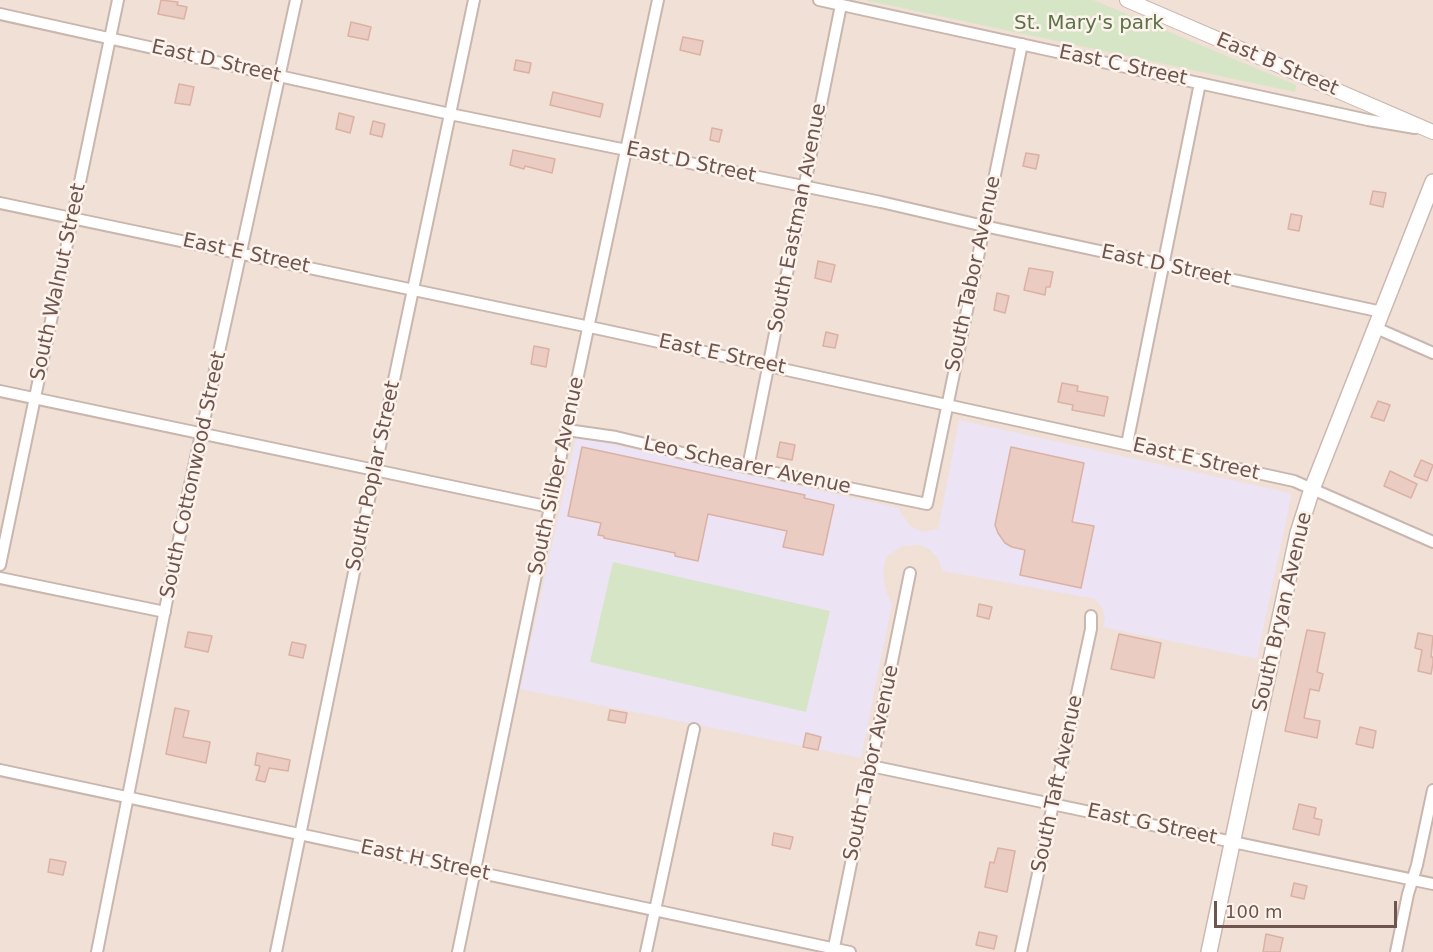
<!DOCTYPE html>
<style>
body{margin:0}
#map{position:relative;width:1433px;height:952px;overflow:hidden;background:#f9efe6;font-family:"DejaVu Sans",sans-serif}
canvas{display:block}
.scale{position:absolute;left:1214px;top:901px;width:183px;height:27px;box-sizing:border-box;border:3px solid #6f554f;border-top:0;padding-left:8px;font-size:18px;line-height:21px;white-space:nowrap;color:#6f554f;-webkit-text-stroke:4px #fcf3ec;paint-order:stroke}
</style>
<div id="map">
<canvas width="1433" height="952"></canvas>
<div class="scale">100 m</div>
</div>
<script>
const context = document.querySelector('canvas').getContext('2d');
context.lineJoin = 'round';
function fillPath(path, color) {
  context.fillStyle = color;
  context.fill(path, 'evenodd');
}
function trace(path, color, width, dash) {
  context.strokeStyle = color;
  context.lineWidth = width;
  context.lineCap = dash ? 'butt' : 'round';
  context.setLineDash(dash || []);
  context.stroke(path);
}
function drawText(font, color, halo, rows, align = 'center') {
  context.font = font + ' "DejaVu Sans",sans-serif';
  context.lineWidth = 5;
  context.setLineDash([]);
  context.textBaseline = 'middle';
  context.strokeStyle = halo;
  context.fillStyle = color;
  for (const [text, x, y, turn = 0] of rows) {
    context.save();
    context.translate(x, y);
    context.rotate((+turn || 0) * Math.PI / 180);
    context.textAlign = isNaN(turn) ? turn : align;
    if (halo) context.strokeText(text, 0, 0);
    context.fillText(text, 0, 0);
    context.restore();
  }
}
fillPath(new Path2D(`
 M0 0H1433V952H0Z`), '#f0e0d6');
fillPath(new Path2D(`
 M959 420 1290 493 1291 497 1257 659 1103 627 1105 617 1102 608 1095 599 943 571 937 557 929 549 919 545 902 546 886 557 883 573 886 591 892 604 861 758 520 689 576 436 898 508 910 526 922 532 938 529Z`), '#ece3f5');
fillPath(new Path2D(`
 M865 0H1093L1296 85 1295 92Z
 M613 562 830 611 806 712 590 662Z`), '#d7e5c7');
const building = new Path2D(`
 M161 0 178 2 177 5 187 7 184 19 158 14Z
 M351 22 371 27 368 40 348 36Z
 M683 37 703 41 700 55 680 50Z
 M516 60 531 63 529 73 514 70Z
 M179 84 194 87 190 105 175 103Z
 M553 92 603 104 600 117 550 105Z
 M339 113 354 117 350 133 336 129Z
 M373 121 385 124 382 137 370 134Z
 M712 128 722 130 719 142 710 140Z
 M513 150 555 159 552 173 525 166 524 169 510 165Z
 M1026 153 1039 155 1036 169 1023 166Z
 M1373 191 1386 193 1383 207 1370 204Z
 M1291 214 1302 216 1299 231 1288 229Z
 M818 261 835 265 831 282 815 278Z
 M1029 268 1053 272 1050 287H1046L1045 295 1024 290Z
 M997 293 1009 296 1005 313 994 310Z
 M826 332 838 335 835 348 823 346Z
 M534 346 549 349 546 367 531 364Z
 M1062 383 1078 386 1077 391 1108 397 1104 416 1072 410 1073 405 1058 402Z
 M1378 401 1390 405 1384 421 1371 417Z
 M780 442 795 445 792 460 777 457Z
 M582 447 805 495 804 498 834 505 823 555 783 547 787 531 708 514 698 561 675 556V553L604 538V536L598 535 601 523 568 516Z
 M1011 447 1084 463 1072 522 1094 526 1081 588 1020 575 1025 550 1012 547 1005 543 998 533 995 525Z
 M1421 460 1433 465 1427 481 1414 476Z
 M1390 471 1417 484 1411 498 1384 486Z
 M979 604 992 607 989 619 977 616Z
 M1307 630 1325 633 1317 672 1323 674 1319 691 1310 689 1304 718 1320 721 1317 738 1285 731Z
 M188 632 212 636 208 652 185 647Z
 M1418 633 1433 636 1431 657H1433V663L1431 674 1418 671 1422 650 1415 648Z
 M1119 634 1161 643 1154 678 1111 669Z
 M292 642 306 645 303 658 289 655Z
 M175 708 189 711 183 737 210 742 206 763 166 754Z
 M610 710 627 713 625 723 608 720Z
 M1360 727 1376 731 1373 748 1356 744Z
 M806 733 821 737 818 750 803 747Z
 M257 753 290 760 288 771 269 768 265 782 256 780 260 766 255 765Z
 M1299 804 1316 808 1314 818 1322 820 1319 835 1293 829Z
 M774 833 793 837 790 849 772 845Z
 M998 848 1015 851 1007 892 985 887 990 862 994 863Z
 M50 859 66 862 63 875 48 872Z
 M1294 883 1307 886 1304 899 1291 896Z
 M979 932 997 936 994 949 976 945Z
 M1266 934 1283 938 1280 952H1263Z`);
fillPath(building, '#ebccc2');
trace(building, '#dbb1a4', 1.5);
const minor = new Path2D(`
 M819 0 1368 120 1415 128
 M0 14 450 114 881 202 984 226 1382 312
 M0 203 604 330 1294 481 1433 542
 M1376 328 1433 353
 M0 391 550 507
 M567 430 616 437 712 460 927 504 1022 44
 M1127 444 1200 83
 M748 467 841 5
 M0 565 118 0
 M0 578 165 612
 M871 766 1433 884
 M0 770 850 952
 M97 952 188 494 296 0
 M276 952 375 470 474 0
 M458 952 550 507 658 0
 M646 952 694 729
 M833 952 910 573
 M1021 952 1091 629V616
 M1396 952 1408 894 1417 865 1433 790`);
const tertiary = new Path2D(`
 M1127 0 1433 132`);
const secondary = new Path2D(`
 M1209 952 1298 533 1312 489 1433 182`);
trace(minor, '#c9b6ae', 14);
trace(tertiary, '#c9b6ae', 16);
trace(secondary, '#cdb7af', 18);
trace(minor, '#fff', 10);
trace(tertiary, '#fff', 14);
trace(secondary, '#fff', 15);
drawText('20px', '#5c7348', '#fcf3ec', [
 ["St. Mary's park",1089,24]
]);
drawText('20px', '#6f554f', '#fcf3ec', [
 ["East D Street",216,62,13],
 ["East B Street",1277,65,23],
 ["East C Street",1123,66,12],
 ["East D Street",691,163,12],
 ["South Eastman Avenue",798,218,-79],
 ["East E Street",246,254,12],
 ["East D Street",1166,266,12],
 ["South Tabor Avenue",974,274,-78],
 ["South Walnut Street",59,282,-78],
 ["East E Street",722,355,12],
 ["East E Street",1196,460,13],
 ["Leo Schearer Avenue",747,466,12],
 ["South Cottonwood Street",194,475,-78],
 ["South Poplar Street",374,476,-78],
 ["South Silber Avenue",557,476,-78],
 ["South Bryan Avenue",1283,612,-77],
 ["South Tabor Avenue",872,763,-78],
 ["South Taft Avenue",1058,784,-78],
 ["East G Street",1152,825,12],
 ["East H Street",425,861,12]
]);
</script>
